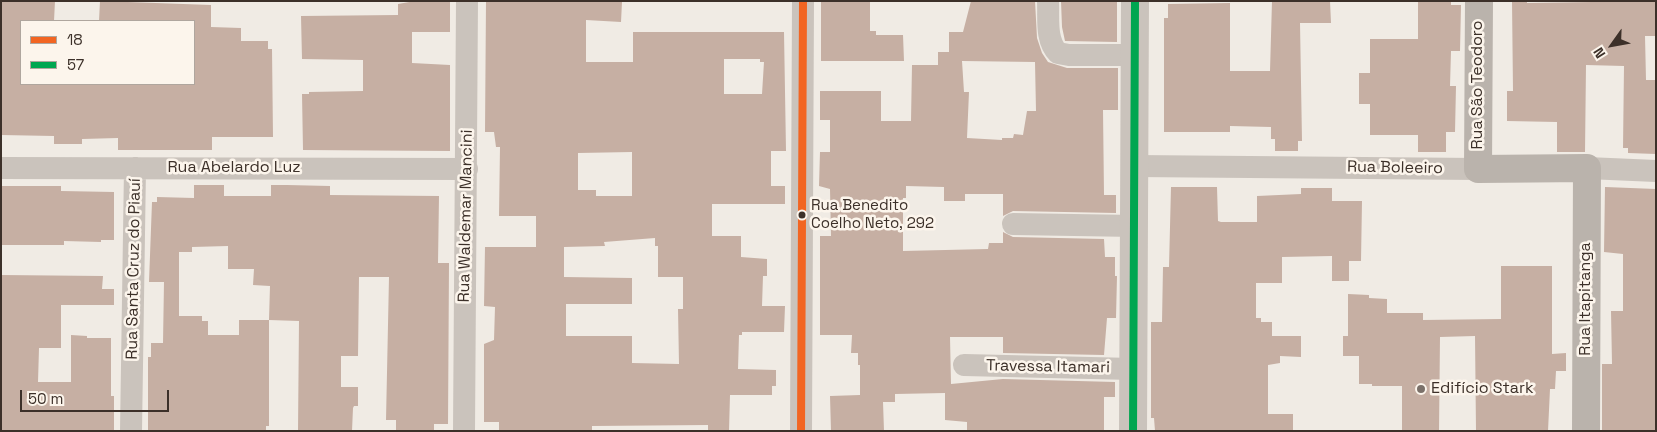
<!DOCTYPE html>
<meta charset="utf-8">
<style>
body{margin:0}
#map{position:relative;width:1657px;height:432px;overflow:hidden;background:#f0ebe4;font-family:"Space Grotesk",sans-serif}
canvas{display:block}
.frame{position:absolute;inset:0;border:2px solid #3c3029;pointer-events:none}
.legend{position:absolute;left:20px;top:20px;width:175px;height:65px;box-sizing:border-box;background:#fcf5ec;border:1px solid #afa69e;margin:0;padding:6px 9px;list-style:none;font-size:15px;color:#3c3029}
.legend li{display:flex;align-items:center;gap:10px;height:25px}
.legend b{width:25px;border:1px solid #afa69e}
.north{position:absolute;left:1587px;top:20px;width:50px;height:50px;-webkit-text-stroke:4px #fcf5ec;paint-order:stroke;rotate:238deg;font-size:14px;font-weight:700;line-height:20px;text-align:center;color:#3c3029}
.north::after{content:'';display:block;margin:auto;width:18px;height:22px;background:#3c3029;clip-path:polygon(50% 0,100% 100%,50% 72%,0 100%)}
.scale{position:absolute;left:20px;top:390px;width:149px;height:22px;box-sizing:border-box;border:2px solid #3c3029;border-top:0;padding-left:6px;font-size:15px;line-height:18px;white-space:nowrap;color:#3c3029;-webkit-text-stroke:4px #fcf5ec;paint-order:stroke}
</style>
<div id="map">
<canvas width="1657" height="432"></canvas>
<div class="frame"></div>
<ul class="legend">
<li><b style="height:6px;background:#f26522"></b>18</li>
<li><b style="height:6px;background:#00a651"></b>57</li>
</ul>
<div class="north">N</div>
<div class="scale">50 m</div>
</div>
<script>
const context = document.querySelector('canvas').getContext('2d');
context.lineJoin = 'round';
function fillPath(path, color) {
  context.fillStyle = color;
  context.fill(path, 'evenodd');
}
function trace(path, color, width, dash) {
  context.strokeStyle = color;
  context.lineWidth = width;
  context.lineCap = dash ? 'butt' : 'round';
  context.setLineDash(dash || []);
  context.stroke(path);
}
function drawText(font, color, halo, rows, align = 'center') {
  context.font = font + ' "Space Grotesk",sans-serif';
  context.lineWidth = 5;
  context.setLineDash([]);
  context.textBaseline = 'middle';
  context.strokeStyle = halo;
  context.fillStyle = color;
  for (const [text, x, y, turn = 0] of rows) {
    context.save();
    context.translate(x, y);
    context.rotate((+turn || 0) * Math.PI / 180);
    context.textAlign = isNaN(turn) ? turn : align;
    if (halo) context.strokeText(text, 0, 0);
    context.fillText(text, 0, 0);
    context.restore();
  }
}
fillPath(new Path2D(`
 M1 1H55L54 21 21 20V84H194V21H99L100 1 211 5V27L241 28V41H268V49H272L273 137H212V150H118V138L82 139V144H54V136L1 135Z
 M415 1H450V32H412V63L450 65V151L303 150 302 94H309V92L363 91V60L302 59 301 16 398 15V4Z
 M486 1 622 2 621 22 586 20V62H633V32H784L786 151H771V186H785V204H712V236H741V257L767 259V276H763L762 306H785L784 332H742V335H739L738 369 776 370V386H772V395H730L729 431H708V425L592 426V431H499V422H484V344L494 340 495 307 484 306 485 247H536V216H499L500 147H496L494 132H485ZM724 59H760V62H764L762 94H724ZM632 152V196H596V190H578V153ZM655 238V246H658V277H683V309H678L679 364 632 363V336H566V304H632V278L564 277V247L605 246 604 242Z
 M971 1H1035L1037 38 1042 53 1048 62 1067 68H1118V110H1103L1104 195H1116V213L1013 211 1003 216V194H965V201H944V187L906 186V198H903V251L988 249 989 243H1003V232L1013 237 1104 239 1105 257H1115V276H1117L1116 318H1107L1104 355 1003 353V337H950L951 384 1003 379 1115 382V397H1104V431H967V422L945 420V393L895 394V402H883L884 431H831L830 396 860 395V365H858V353H851L852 335H820V236H831L830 189 819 186 820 152H830V120H820V91H881V121H911L912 65H938V52H949V32H963ZM962 61 1035 62 1036 111H1027L1023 135 1014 134 1013 138H1002V140L967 138 969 92H964Z
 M1061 1H1117V42L1065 41 1062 27Z
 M1272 1H1330L1331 23H1300L1302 141H1298V151H1275V139H1271V127L1230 126V132H1164V18H1168V4L1230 3V71H1270Z
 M1418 1H1451V5H1461L1460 51H1451L1450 86H1456L1455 132H1446V152H1418V135H1370V104H1359V73H1370V39H1418Z
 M1512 1H1527V3L1656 1V36H1645L1646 80H1656V154L1628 153V148H1623L1624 66 1586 65 1585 152H1557V122L1507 121V91H1513Z
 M821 2H870V31H876V35H903L904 61H821Z
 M194 185H224V196H271V185H287L330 186V195L439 196 438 263H449L448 424H434V431H396V420H386L389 277H359L358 356H341V387H358V406H354L353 408 352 431H298L299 321 269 320 270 286 253 285 254 269H228V246L192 247V252H179V316H202V321H208V335H239V320H269V426H266V431H148V357H151V343H163L164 282H149L152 202H157V197L194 198Z
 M1 186H61V191L114 192V240H101V242L64 241V245H1Z
 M1171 187H1217L1218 221 1221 222H1257V196L1301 194V188H1332V201H1362L1361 261H1349V281H1332V256L1282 257V283H1256V318H1261V322H1272V336H1301V357L1280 356V363L1268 365V414H1293V431H1155L1154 418H1151V322H1162L1163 267H1169Z
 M1605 187 1656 189V431H1602V364H1612L1611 311H1623V254L1604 252Z
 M1501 266H1552V354L1566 353V371H1556L1555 389H1550L1548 431H1476L1475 336 1440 337 1439 431 1402 430V386H1372V384H1359V356H1343V336H1348V294L1369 295V298L1387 299V313H1423V320L1501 319Z
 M1 275 103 276 102 289H114V305H61V348H39L38 382H71V335L87 336V338H111V396H114V431H1Z`), '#c6afa3');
trace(new Path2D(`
 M1048 1C1049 17 1045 40 1058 53L1069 55H1134
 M1135 166 1478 169
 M1 168 467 169
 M1587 168 1656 171
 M1013 224 1135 226
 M964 365 1133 369
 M131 431 135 168
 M464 431 467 1
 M801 431 803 1`), '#cac3bc', 22);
trace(new Path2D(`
 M1133 431 1135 1`), '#cac3bc', 28);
trace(new Path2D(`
 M1479 1 1478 169 1587 168 1586 431`), '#bab3ac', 28);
trace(new Path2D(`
 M801 431 803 1`), '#f26522', 8);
trace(new Path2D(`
 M1133 431 1135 1`), '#00a651', 8);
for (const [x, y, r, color] of [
 [802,215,4.5,"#3c3029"],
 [1421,389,5,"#7b716a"]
]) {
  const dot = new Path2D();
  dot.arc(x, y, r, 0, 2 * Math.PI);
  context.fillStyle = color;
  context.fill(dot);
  trace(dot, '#fcf5ec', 2);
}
drawText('15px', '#3c3029', '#fcf5ec', [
 ["Rua Benedito",811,206],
 ["Coelho Neto, 292",811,224]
], 'left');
drawText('16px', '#3c3029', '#fcf5ec', [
 ["Rua São Teodoro",1478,85,-90],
 ["Rua Abelardo Luz",234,168],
 ["Rua Boleeiro",1395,168,1],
 ["Rua Waldemar Mancini",466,216,-89],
 ["Rua Santa Cruz do Piauí",134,269,-89],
 ["Rua Itapitanga",1586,299,-90],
 ["Travessa Itamari",1048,367,1]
]);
drawText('16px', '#3c3029', '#fcf5ec', [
 ["Edifício Stark",1431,389]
], 'left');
</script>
